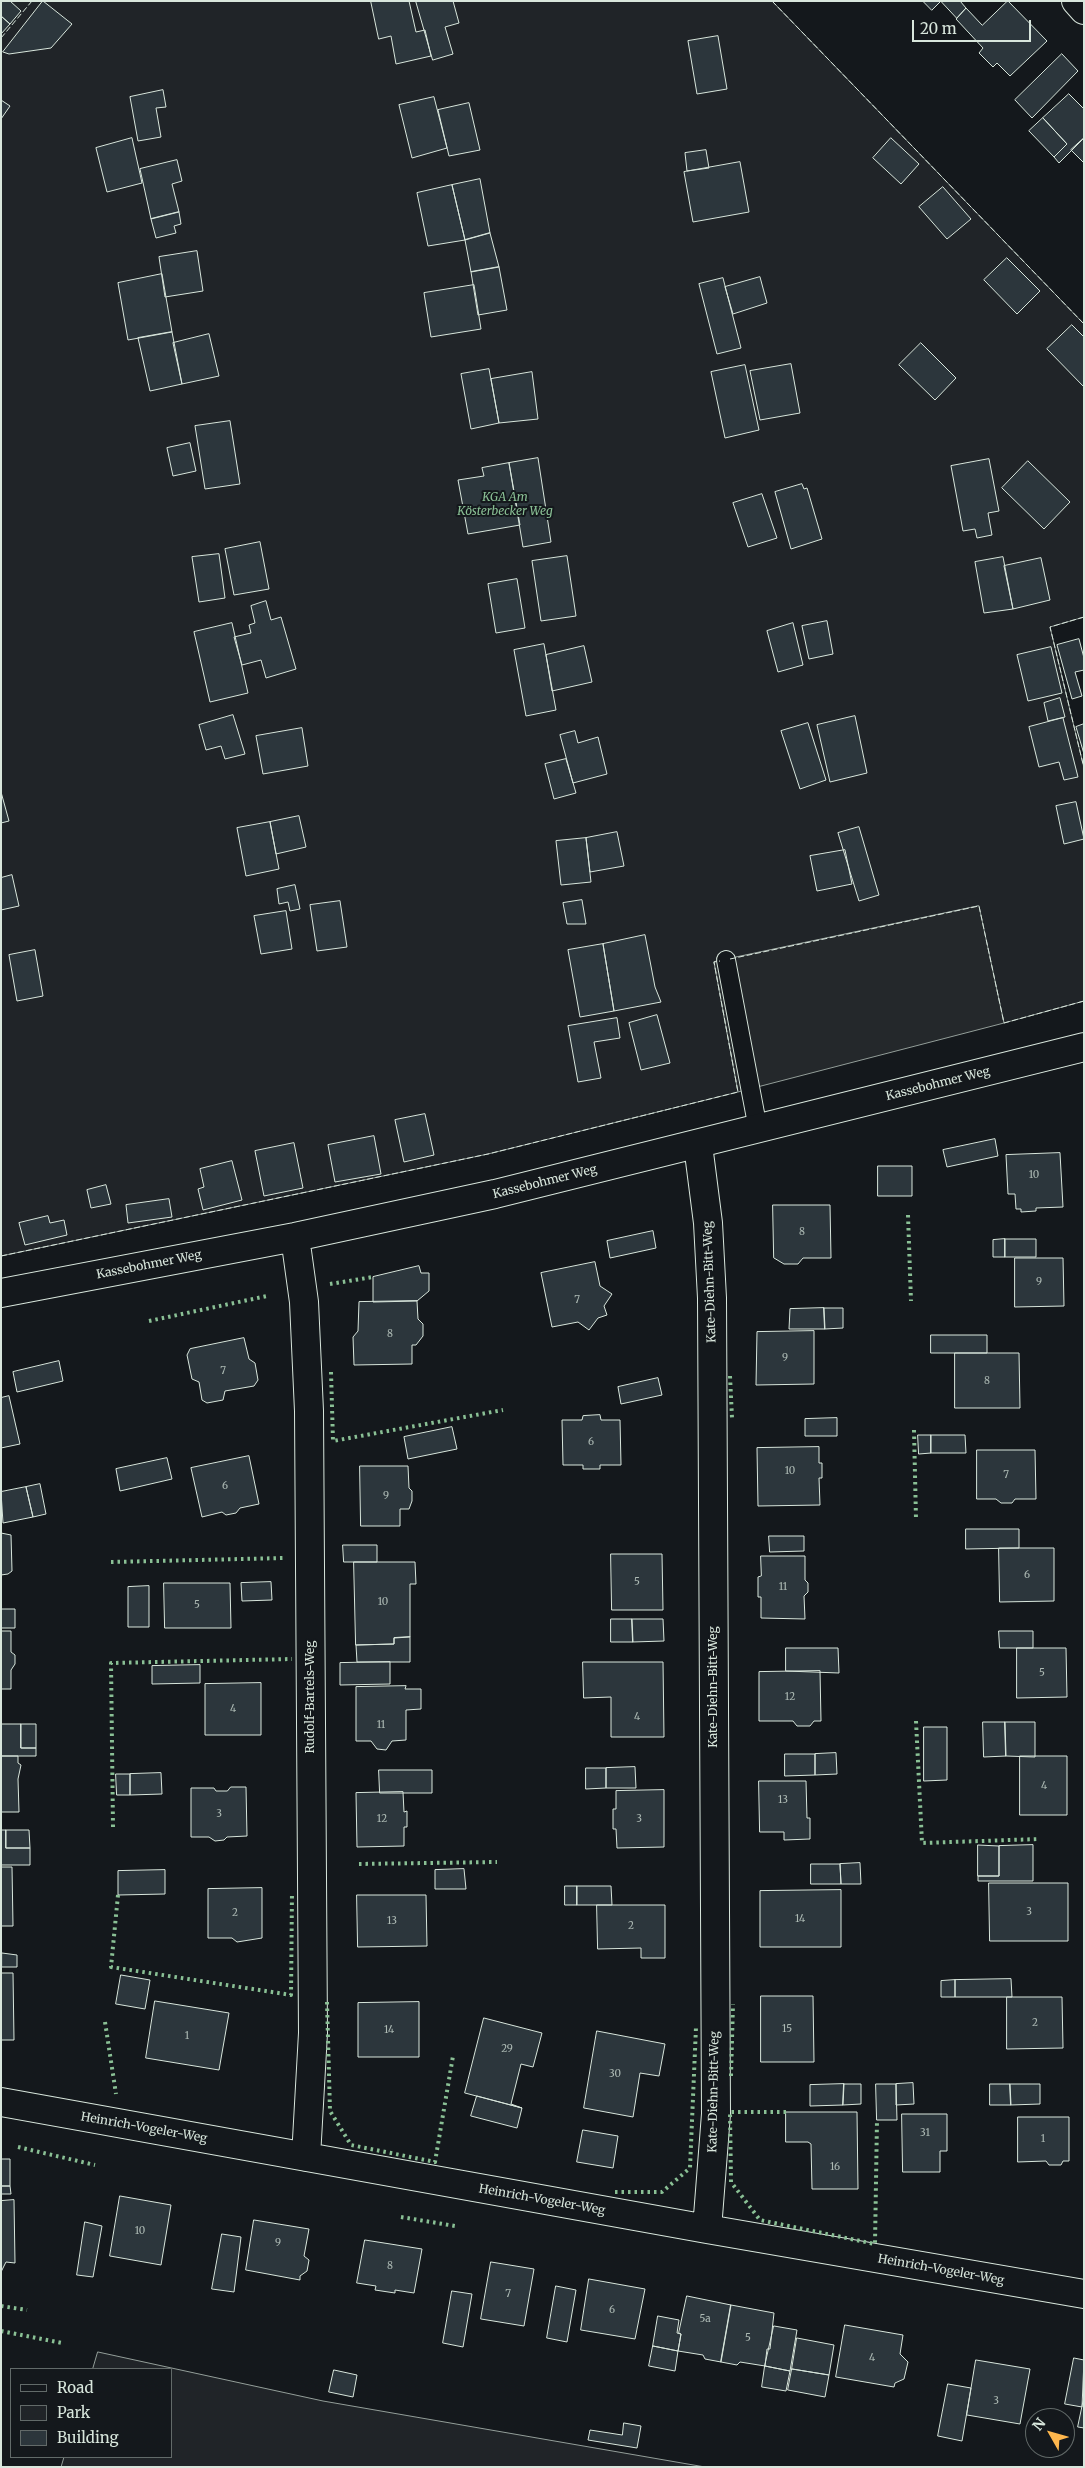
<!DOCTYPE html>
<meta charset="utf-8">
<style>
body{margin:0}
#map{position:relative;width:1085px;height:2468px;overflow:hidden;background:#14181c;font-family:Merriweather,serif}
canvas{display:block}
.frame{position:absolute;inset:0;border:2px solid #d8e6dc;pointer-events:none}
.legend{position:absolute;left:10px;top:2368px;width:162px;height:90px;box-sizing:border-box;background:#14181c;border:1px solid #626a69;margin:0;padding:6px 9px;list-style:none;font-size:15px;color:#d8e6dc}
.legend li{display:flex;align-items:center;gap:10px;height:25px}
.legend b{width:25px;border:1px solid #626a69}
.north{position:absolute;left:1025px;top:2408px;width:50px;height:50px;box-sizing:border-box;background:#14181c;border:1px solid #626a69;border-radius:50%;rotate:308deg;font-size:14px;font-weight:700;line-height:20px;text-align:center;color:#d8e6dc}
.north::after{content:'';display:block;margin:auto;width:18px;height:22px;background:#ffb74d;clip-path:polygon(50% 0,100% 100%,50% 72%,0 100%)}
.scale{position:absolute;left:912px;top:20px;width:119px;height:22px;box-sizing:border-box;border:2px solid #d8e6dc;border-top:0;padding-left:6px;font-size:15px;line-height:18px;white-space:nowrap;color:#d8e6dc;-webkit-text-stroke:4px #14181c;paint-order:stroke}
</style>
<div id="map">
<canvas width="1085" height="2468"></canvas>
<div class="frame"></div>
<ul class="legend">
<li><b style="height:6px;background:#14181c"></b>Road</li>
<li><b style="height:14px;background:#202428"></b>Park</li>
<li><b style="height:14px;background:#2c363c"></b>Building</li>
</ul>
<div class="north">N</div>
<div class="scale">20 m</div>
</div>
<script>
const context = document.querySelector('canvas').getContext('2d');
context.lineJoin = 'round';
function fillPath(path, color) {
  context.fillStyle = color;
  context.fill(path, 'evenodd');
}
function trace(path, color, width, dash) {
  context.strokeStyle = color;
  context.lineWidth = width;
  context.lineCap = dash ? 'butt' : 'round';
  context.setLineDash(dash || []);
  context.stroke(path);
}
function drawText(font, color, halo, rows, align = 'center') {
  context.font = font + ' Merriweather,serif';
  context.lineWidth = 4;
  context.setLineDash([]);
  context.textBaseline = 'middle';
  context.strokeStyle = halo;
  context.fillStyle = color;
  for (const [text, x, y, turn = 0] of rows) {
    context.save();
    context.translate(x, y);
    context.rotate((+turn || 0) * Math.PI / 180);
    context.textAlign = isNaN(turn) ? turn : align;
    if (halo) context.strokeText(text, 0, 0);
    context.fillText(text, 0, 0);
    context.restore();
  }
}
const green = new Path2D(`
 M1 1H772L1084 324V617L1050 627 1084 768V1001L1004 1023 978 906 714 962 738 1092 488 1154 1 1256Z
 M98 2352 323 2401 705 2467H61L64 2457H171V2369H93Z`);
fillPath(green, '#202428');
trace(green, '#939e99', 1);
const parking = new Path2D(`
 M979 906 1004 1023 738 1092 714 962Z`);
fillPath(parking, '#24282b');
trace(parking, '#939e99', 1);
const building = new Path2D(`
 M1 1H10L21 11 10 24 1 16Z
 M43 1 72 24 51 48 9 54 3 52Z
 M371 1H409L416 32 425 30 431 56 396 64 391 36 379 39Z
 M416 1H453L459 23 445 27 453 54 433 60Z
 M923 1H941L932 10Z
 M941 1H960L966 8 957 18Z
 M1008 1 1047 41 1010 76 997 63 993 67 979 53 983 48 956 19 966 8 982 25Z
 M1 16 10 24 1 34Z
 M718 36 727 89 697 94 688 41Z
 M1062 54 1078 71 1032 118 1015 100Z
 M163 90 166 107 156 108 161 137 138 141 130 97Z
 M1069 94 1084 109V138L1059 163 1054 157 1067 144 1043 118Z
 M434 97 447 148 412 158 399 105Z
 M1 100 10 106 1 119Z
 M469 103 480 150 449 156 438 110Z
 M1043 118 1067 144 1054 157 1029 131Z
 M132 138 142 183 107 192 96 148Z
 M891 138 919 164 901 184 873 158Z
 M1084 138V163L1071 150Z
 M706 150 709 168 687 171 685 153Z
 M177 160 182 181 172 184 179 212 151 219 140 169Z
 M740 162 749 212 693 222 684 172Z
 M480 179 490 233 465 240 452 185Z
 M452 185 465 240 428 246 417 193Z
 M943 187 971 219 947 239 919 207Z
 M179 212 181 224 174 226 176 233 156 238 151 219Z
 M490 233 499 267 471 272 465 240Z
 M197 251 203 291 165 297 159 257Z
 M1007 258 1040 291 1017 314 984 280Z
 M499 267 507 310 478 315 471 272Z
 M162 274 172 332 128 340 118 283Z
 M760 277 767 303 733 314 725 287Z
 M723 278 741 348 717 354 699 284Z
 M474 285 481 329 431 337 424 293Z
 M1072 325 1084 337V387L1047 349Z
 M172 332 182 384 150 391 138 338Z
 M209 334 219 376 182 384 173 343Z
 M921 343 956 378 935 400 899 365Z
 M791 364 800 413 760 420 750 371Z
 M745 365 759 430 725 438 711 372Z
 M489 369 499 423 471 429 461 374Z
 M532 372 538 419 499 423 491 379Z
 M230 421 240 484 205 489 195 426Z
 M190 443 196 471 173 476 167 448Z
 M538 458 551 542 523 547 509 463Z
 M989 459 999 511 988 513 992 535 977 538 975 529 963 531 951 466Z
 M1028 461 1070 502 1044 529 1002 488Z
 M509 463 520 525 468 534 458 480 484 476 482 468Z
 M802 484 804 489 807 488 822 539 791 549 775 492Z
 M762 494 777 538 748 547 733 503Z
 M260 542 269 589 234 595 225 549Z
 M219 554 225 598 199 602 192 557Z
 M567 556 576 616 541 621 532 561Z
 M1003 557 1013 609 984 613 975 562Z
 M1041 558 1050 600 1013 609 1004 566Z
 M517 579 525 628 496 633 488 584Z
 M266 601 271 620 281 617 296 669 266 678 261 660 242 665 234 637 251 633 249 625 255 623 251 606Z
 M827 621 833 654 809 659 802 626Z
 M232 623 248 693 210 702 194 632Z
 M793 623 803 665 778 672 767 631Z
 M1079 639 1084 658V670L1075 672 1082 696 1072 699 1057 645Z
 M544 644 556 710 526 716 514 650Z
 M584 646 592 682 552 691 546 655Z
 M1051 647 1062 693 1028 701 1017 655Z
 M1060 698 1065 717 1048 721 1044 703Z
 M233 715 245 754 225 759 221 746 206 750 199 725Z
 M855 716 867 773 830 782 817 725Z
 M1063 718 1078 777 1064 780 1059 762 1039 767 1029 727Z
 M808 723 826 780 800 789 781 731Z
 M1084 724V754L1076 727Z
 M302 728 308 766 263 774 256 736Z
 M575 731 578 743 598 737 607 774 573 783 560 735Z
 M566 759 576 793 554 799 545 764Z
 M1 792 9 821 1 823Z
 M1076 802 1084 839 1064 844 1056 806Z
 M299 816 306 847 276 854 270 822Z
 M270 822 279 869 246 876 237 828Z
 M859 827 879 895 859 901 838 833Z
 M617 832 624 866 590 872 586 838Z
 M586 838 591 882 561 885 556 841Z
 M845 850 852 884 817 891 810 856Z
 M12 875 19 906 1 910V878Z
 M295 885 300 909 290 911 288 902 279 904 277 889Z
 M582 900 586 924H567L563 903Z
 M340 901 347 947 317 951 310 905Z
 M286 911 292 949 261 954 254 916Z
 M645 935 655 987 661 1002 614 1011 603 944Z
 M603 944 614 1011 580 1017 568 950Z
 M35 950 43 996 17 1001 9 955Z
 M657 1015 670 1063 641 1070 629 1023Z
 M617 1018 620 1038 594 1042 601 1078 578 1082 568 1026Z
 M425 1114 434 1155 404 1162 395 1120Z
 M374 1136 381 1174 335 1182 328 1145Z
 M995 1139 998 1156 947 1167 943 1150Z
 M294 1143 303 1188 264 1196 255 1151Z
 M1060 1153 1063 1207 1036 1208V1211L1021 1212V1209H1016L1015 1194H1008L1006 1155Z
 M232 1161 242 1200 203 1210 198 1189 204 1187 200 1169Z
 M878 1166H912V1196H878Z
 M106 1185 111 1204 91 1208 87 1190Z
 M169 1199 172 1217 128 1223 126 1205Z
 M773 1205H830L831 1258H803L798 1264H784L774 1258Z
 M48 1216 50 1223 64 1220 67 1235 25 1245 19 1223Z
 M653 1231 656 1248 610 1258 607 1241Z
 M1005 1239V1257H993V1240Z
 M1005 1239H1036V1257H1005Z
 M1015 1258H1063L1064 1306 1015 1307Z
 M595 1262 600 1286 612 1294 604 1306 607 1315 598 1318 589 1330 578 1322 552 1327 541 1273Z
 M419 1266 421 1273H429V1291L417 1301 373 1302V1277Z
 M417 1301 418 1319 423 1324V1336L416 1345H412V1364L354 1365 353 1337 358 1331 359 1302Z
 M824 1308 825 1329H789L790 1309Z
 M824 1308H843V1328L825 1329Z
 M814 1331V1384L756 1385 757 1332Z
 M931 1335H987V1353H931Z
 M244 1338 249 1359 255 1363 258 1380 254 1386 225 1391 223 1400 207 1403 202 1400 199 1382 192 1379 187 1355 190 1349Z
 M955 1353H1019L1020 1408H955Z
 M59 1361 63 1381 17 1392 13 1372Z
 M658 1378 662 1395 621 1404 618 1387Z
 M9 1396 20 1444 1 1448V1398Z
 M600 1415 601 1420H620L621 1465H600V1469H583V1465H563L562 1420H582L583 1416Z
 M837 1418V1436H805V1419Z
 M452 1427 457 1449 408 1459 404 1437Z
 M918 1435H931V1453L919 1454Z
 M931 1435H965L966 1453H931Z
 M819 1447V1463H822V1478H819L820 1505 758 1506 757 1448Z
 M977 1450H1035L1036 1499H1015L1012 1503H1001L996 1499H977Z
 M249 1456 259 1504 240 1508 236 1513 226 1515 222 1512 202 1517 191 1468Z
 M167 1458 172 1479 120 1491 116 1469Z
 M360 1466H408L409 1488 412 1491V1501L409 1509H400V1526H361Z
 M40 1484 46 1514 33 1517 26 1487Z
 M26 1487 33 1517 3 1523 1 1492Z
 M966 1529H1019V1548L966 1549Z
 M1 1533 11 1535 12 1571 8 1574 1 1575Z
 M769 1536H804V1551L770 1552Z
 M343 1545H377V1562H344Z
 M999 1548H1054V1601L1000 1602Z
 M611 1554H662L663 1610H612Z
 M761 1556H805V1580L808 1583V1592L804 1596 805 1619 761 1618V1597H758V1577L761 1576Z
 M354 1562H415L416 1584H410V1637L394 1638V1644L356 1645Z
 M271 1582 272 1600 242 1601 241 1583Z
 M164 1583H230L231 1628H165Z
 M149 1586V1627H128V1587Z
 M1 1609H15V1628H1Z
 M611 1619H632L633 1642H611Z
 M632 1619H663L664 1641 633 1642Z
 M1 1631H11V1652L15 1655V1664L11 1670V1689H1Z
 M999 1631H1033V1648H1000Z
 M410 1637V1662H357L356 1645 394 1644V1638Z
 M786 1648H838L839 1673 786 1671Z
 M1017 1648H1066L1067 1697 1017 1698Z
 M390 1662V1684L340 1685V1663Z
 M583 1662H663L664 1737H611V1697L584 1698Z
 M200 1665V1683L152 1684V1666Z
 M820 1671 821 1721H814L810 1726H797L793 1721H759V1672Z
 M261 1683V1735H205V1684Z
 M406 1686 405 1689H421V1709L406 1710V1740L392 1741 386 1750 377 1749 371 1741H356V1687Z
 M983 1722H1005L1006 1756 984 1757Z
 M1005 1722H1035V1757L1006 1756Z
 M1 1724H21V1748H36V1756H1Z
 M21 1724H36V1748H21Z
 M924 1727H947V1780L924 1781Z
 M836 1753 837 1774 815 1775V1754Z
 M785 1754H815V1775L785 1776Z
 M1 1756H18V1763L21 1765 18 1779 19 1812H1Z
 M1020 1756H1067V1815H1020Z
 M635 1767 636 1788H606V1768Z
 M586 1768H606V1788L586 1789Z
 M379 1770H432V1793H380Z
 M161 1773 162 1794 130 1795V1774Z
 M116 1774H130V1795H117Z
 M759 1781H806L807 1818H810V1839L784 1840V1832H760Z
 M231 1787H246L247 1836 227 1837 224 1840 215 1841 209 1837H191V1788H214L216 1791H227Z
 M664 1790V1847L617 1848 616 1829H613V1809H616V1791Z
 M403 1792 404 1812 407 1811V1827H404V1846L357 1847 356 1793Z
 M1 1830H6V1848H30V1865H1Z
 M6 1830H29L30 1848H6Z
 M978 1845 999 1846V1876H978Z
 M1033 1845V1881H978V1876H999V1846Z
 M860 1863 861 1884H841L840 1864Z
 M811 1864H840L841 1884H811Z
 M1 1867H12L13 1926H1Z
 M464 1869 466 1889H435V1870Z
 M165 1870V1894L118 1895V1871Z
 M989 1883H1068V1941H990Z
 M565 1886H577V1905H565Z
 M577 1886H611L612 1905H577Z
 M262 1888V1938L237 1942 232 1938H208V1889Z
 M841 1890V1947H760V1891Z
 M357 1895H426L427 1946 358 1947Z
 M597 1905H665V1958H641V1948L598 1949Z
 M2 1953 17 1955V1967H2Z
 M1 1973H13L14 2040H1Z
 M121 1975 150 1980 145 2009 116 2004Z
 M1011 1979 1012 1997H955V1980Z
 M955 1980V1997H941V1981Z
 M761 1996H813L814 2062H761Z
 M1007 1997H1062L1063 2048 1007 2049Z
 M155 2001 229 2013 219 2070 146 2058Z
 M419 2002V2057H358V2003Z
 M484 2018 542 2033 533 2067 521 2064 511 2104 522 2108 465 2093Z
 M597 2031 665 2044 659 2076 640 2073 633 2117 584 2108Z
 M913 2083 914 2104 896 2105V2084Z
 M844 2084 843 2105 810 2106V2085Z
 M844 2084H861V2104L843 2105Z
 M876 2084H896L897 2120H877Z
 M990 2084H1010L1011 2105H990Z
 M1010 2084H1040V2104L1011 2105Z
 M477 2096 522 2108 517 2128 471 2116Z
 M786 2112H857L858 2189H812L811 2144 808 2142H786Z
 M902 2114H947V2151H940V2172H903Z
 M1018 2117H1069V2161H1063L1061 2165H1049L1046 2161 1018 2162Z
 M583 2130 618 2136 613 2168 577 2162Z
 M1 2159H10V2186H1Z
 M1 2186H10L11 2194H1Z
 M120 2196 171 2205 161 2265 110 2256Z
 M14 2200 15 2263 6 2262 1 2272V2201Z
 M254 2220 309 2229 304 2256 309 2260 307 2271 300 2276V2280L246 2270Z
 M85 2222 102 2226 93 2277 77 2275Z
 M222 2234 241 2237 234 2292 212 2289Z
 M365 2240 422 2249 414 2293 395 2290V2293L375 2290 376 2286 357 2283Z
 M491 2262 534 2269 524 2326 481 2319Z
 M589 2279 645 2289 635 2339 581 2330Z
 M556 2286 576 2290 567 2342 547 2338Z
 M452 2291 472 2294 463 2347 443 2343Z
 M687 2296 731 2305 721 2362 705 2359 703 2355 678 2351 681 2334 679 2333Z
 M731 2305 774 2313 770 2349H767L765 2366 740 2362 737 2365 721 2362Z
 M658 2316 679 2320 677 2333 681 2334 678 2351 653 2346Z
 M845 2325 903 2335 900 2354 908 2362 904 2379 895 2383 894 2387 836 2377Z
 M774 2326 797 2330 790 2371 765 2366Z
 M797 2338 834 2345 829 2375 792 2369Z
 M653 2346 678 2351 675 2371 649 2366Z
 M1074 2358 1084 2360 1082 2407 1065 2404Z
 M976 2360 1030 2369 1020 2424 967 2415Z
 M765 2366 790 2371 786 2391 762 2387Z
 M792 2369 829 2375 825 2397 788 2390Z
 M334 2370 357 2375 353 2397 329 2392Z
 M948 2384 971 2388 962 2441 938 2436Z
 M1084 2397V2428L1078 2427Z
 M624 2423 641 2426 637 2448 588 2440 590 2430 622 2435Z`);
fillPath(building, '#2c363c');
trace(building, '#d8e6dc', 1);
const lane = new Path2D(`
 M726 960 758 1129`);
const street = new Path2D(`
 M1076 1 1084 10
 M698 1145 708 1223 712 1298 716 2114 707 2229
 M295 1237 304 1302 309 1411 313 2033 306 2157
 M1 1293 295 1237 495 1194 1084 1047
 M1 2102 707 2229 1084 2294`);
trace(lane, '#d8e6dc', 20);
trace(street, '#d8e6dc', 30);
trace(lane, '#14181c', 18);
trace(street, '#14181c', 28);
trace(new Path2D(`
 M908 1215 911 1301
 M330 1284 373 1277
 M149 1321 267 1296
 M331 1372 333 1441 503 1410
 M730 1376 732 1418
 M914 1430 916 1519
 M111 1562 285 1558
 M916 1721 922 1843 1040 1839
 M113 1827 111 1663 292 1659
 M359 1864 497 1862
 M118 1895 111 1967 291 1995 292 1892
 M327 2002 330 2111 351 2145 435 2162 453 2056
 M105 2022 116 2094
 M731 2076 733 2004
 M786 2112H730L731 2182 760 2220 875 2244 877 2120
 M18 2147 95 2165
 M615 2192H662L690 2168 696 2027
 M401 2217 455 2226
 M1 2306 27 2310
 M1 2331 62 2343`), '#8ac095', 4, [2.5, 4]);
trace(new Path2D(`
 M772 1 1084 324
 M1 38 32 1
 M1084 617 1050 627 1084 768
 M730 959 979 906 1004 1023 1084 1001
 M1 1256 488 1154 738 1092 714 962 720 961`), '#d8e6dc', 1, [6, 2.5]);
drawText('10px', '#adbab4', null, [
 ["10",1034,1175],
 ["8",802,1232],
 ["9",1039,1282],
 ["7",577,1300],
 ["8",390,1334],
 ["9",785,1358],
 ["7",223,1371],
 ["8",987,1381],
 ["6",591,1442],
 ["10",790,1471],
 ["7",1006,1475],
 ["6",225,1486],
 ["9",386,1496],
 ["6",1027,1575],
 ["5",637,1582],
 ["11",783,1587],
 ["10",383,1602],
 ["5",197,1605],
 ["5",1042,1673],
 ["12",790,1697],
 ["4",233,1709],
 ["4",637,1717],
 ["11",381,1725],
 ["4",1044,1786],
 ["13",783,1800],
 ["3",219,1814],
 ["12",382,1819],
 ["3",639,1819],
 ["3",1029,1912],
 ["2",235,1913],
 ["14",800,1919],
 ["13",392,1921],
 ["2",631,1926],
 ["2",1035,2023],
 ["15",787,2029],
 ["14",389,2030],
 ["1",187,2036],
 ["29",507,2049],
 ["30",615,2074],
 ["31",925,2133],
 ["1",1043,2139],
 ["16",835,2167],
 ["10",140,2231],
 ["9",278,2243],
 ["8",390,2266],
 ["7",508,2294],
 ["6",612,2310],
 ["5a",705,2319],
 ["5",748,2338],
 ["4",872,2358],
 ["3",996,2401]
]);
drawText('italic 12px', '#8ac095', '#14181c', [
 ["KGA Am",505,498],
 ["Kösterbecker Weg",505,512]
]);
drawText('12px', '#d8e6dc', '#14181c', [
 ["Kassebohmer Weg",938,1084,-14],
 ["Kassebohmer Weg",545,1182,-14],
 ["Kassebohmer Weg",149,1265,-11],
 ["Kate-Diehn-Bitt-Weg",710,1282,-92],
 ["Kate-Diehn-Bitt-Weg",714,1687,-90],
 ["Rudolf-Bartels-Weg",311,1697,-90],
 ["Kate-Diehn-Bitt-Weg",714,2092,-89],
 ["Heinrich-Vogeler-Weg",144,2128,10],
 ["Heinrich-Vogeler-Weg",542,2200,10],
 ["Heinrich-Vogeler-Weg",941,2270,10]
]);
</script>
